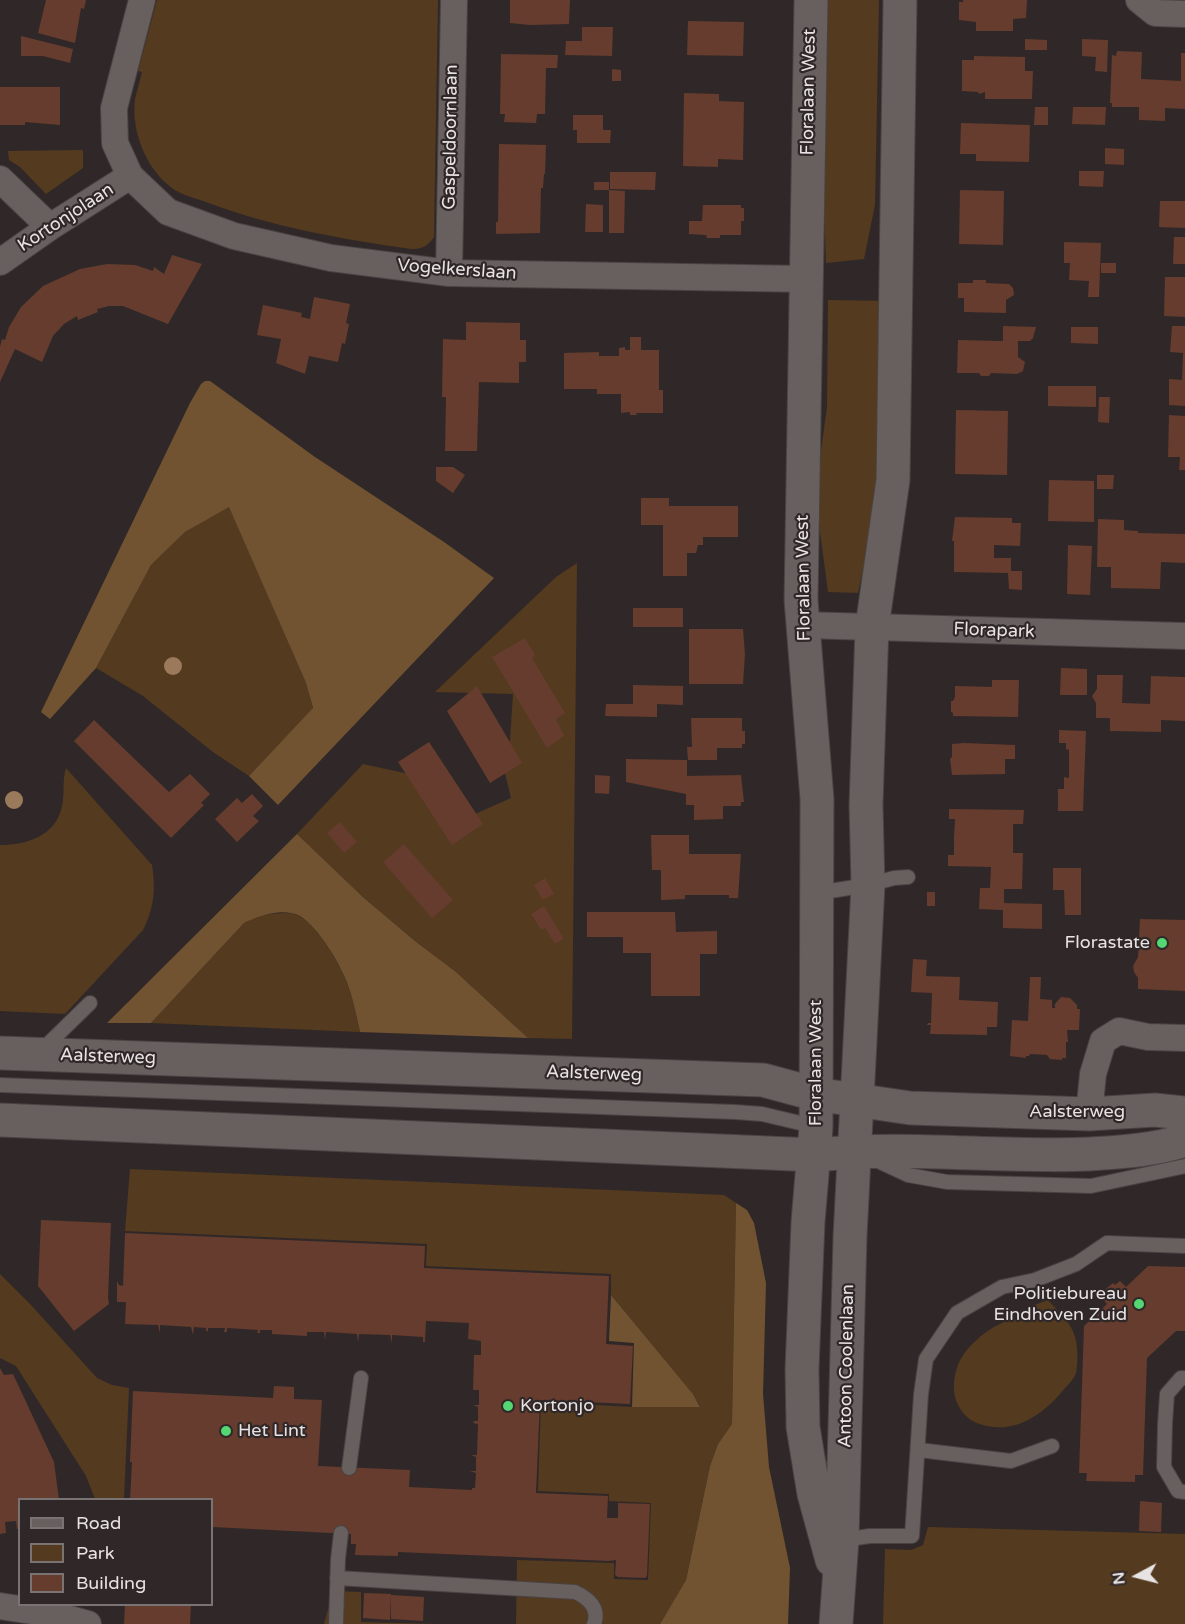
<!DOCTYPE html>
<style>
body{margin:0}
#map{position:relative;width:1185px;height:1624px;overflow:hidden;background:#302828;font-family:"Varela Round",sans-serif}
canvas{display:block}
.legend{position:absolute;left:18px;top:1498px;width:195px;height:108px;box-sizing:border-box;background:#302828;border:2px solid #7a7373;margin:0;padding:8px 10px;list-style:none;font-size:18px;color:#e8e3e3}
.legend li{display:flex;align-items:center;gap:12px;height:30px}
.legend b{width:30px;border:2px solid #7a7373}
.north{position:absolute;left:1107px;top:1546px;width:60px;height:60px;-webkit-text-stroke:4px #302828;paint-order:stroke;rotate:263deg;font-size:16px;font-weight:700;line-height:24px;text-align:center;color:#e8e3e3}
.north::after{content:'';display:block;margin:auto;width:21px;height:27px;background:#e8e3e3;clip-path:polygon(50% 0,100% 100%,50% 72%,0 100%)}
</style>
<div id="map">
<canvas width="1185" height="1624"></canvas>
<ul class="legend">
<li><b style="height:8px;background:#685f5f"></b>Road</li>
<li><b style="height:16px;background:#543a1e"></b>Park</li>
<li><b style="height:16px;background:#653c2d"></b>Building</li>
</ul>
<div class="north">N</div>
</div>
<script>
const context = document.querySelector('canvas').getContext('2d');
context.lineJoin = 'round';
function fillPath(path, color) {
  context.fillStyle = color;
  context.fill(path, 'evenodd');
}
function trace(path, color, width, dash) {
  context.strokeStyle = color;
  context.lineWidth = width;
  context.lineCap = dash ? 'butt' : 'round';
  context.setLineDash(dash || []);
  context.stroke(path);
}
function drawText(font, color, halo, rows, align = 'center') {
  context.font = font + ' "Varela Round",sans-serif';
  context.lineWidth = 4.5;
  context.setLineDash([]);
  context.textBaseline = 'middle';
  context.strokeStyle = halo;
  context.fillStyle = color;
  for (const [text, x, y, turn = 0] of rows) {
    context.save();
    context.translate(x, y);
    context.rotate((+turn || 0) * Math.PI / 180);
    context.textAlign = isNaN(turn) ? turn : align;
    if (halo) context.strokeText(text, 0, 0);
    context.fillText(text, 0, 0);
    context.restore();
  }
}
fillPath(new Path2D(`
 M157 0H438L434 237C427 247 422 249 411 249 341 239 272 227 206 202 195 198 181 195 172 188 146 169 131 131 135 99 137 90 140 81 142 72L138 71Z
 M828 0H879L875 205 864 259 826 263 824 206Z
 M83 150V168L46 194 20 167 9 160 8 151Z
 M828 300 889 301 882 477 858 593 828 592 815 494 827 407Z
 M229 506 306 683 313 709 249 776 213 752 143 696 96 668 151 565 185 532Z
 M577 563 572 1039 528 1038 456 972 415 941 364 898 297 834 363 764 418 776 446 827 511 798 497 740 510 741 513 694 435 692 556 577Z
 M66 768 152 865C156 890 154 908 143 930L65 1014 0 1011V845C27 845 56 836 62 806 65 792 62 781 66 768Z
 M283 913C287 913 293 913 297 915 317 923 344 971 350 991 354 1004 357 1018 360 1032L151 1023 244 923 259 915Z
 M130 1169 724 1195 736 1203 732 1424 718 1444 710 1466 686 1580 660 1624H516L517 1560 614 1563V1579L648 1580 651 1503 609 1501V1494L538 1491 541 1402 632 1407 700 1406 693 1394 611 1295V1274L426 1266 427 1244 125 1231Z
 M0 1274 31 1305 97 1378 112 1385 129 1388 124 1499H95L86 1476 16 1366 0 1358Z
 M1048 1300C1058 1311 1071 1322 1075 1337 1078 1346 1078 1363 1076 1373 1074 1379 1069 1384 1065 1388 1046 1412 1018 1433 987 1426 973 1423 965 1418 958 1405 952 1394 953 1377 958 1365 964 1349 984 1331 1000 1324 1009 1319 1021 1318 1031 1316L1029 1307Z
 M928 1527 1185 1534V1624H883L885 1549 911 1550 923 1545Z
 M333 1591 361 1592V1622L434 1624H324Z`), '#543a1e');
fillPath(new Path2D(`
 M205 381H210L315 457 444 542 494 578 278 805 249 776 313 708 306 683 229 507 185 532 151 565 96 668 50 719 41 712 190 403 201 384Z
 M297 834 364 898 415 941 456 972 528 1038 360 1032C357 1018 354 1004 350 991 344 970 318 925 298 915 281 908 258 916 244 923L151 1023H107Z
 M736 1203 747 1210 754 1223 766 1283 763 1394 769 1467 790 1568 788 1624H660L686 1580 710 1466 718 1444 732 1424Z
 M611 1295 693 1394 700 1407H632L634 1343 609 1341Z`), '#715331');
fillPath(new Path2D(`
 M46 0H86L84 9 81 8 75 43 38 33Z
 M510 0H570L569 24 530 25 510 23Z
 M963 0H1027L1026 18 1013 19V31H976V22L959 20V2H963Z
 M688 21 744 22 743 56 687 55Z
 M582 27H613L612 56 565 55 566 41H582Z
 M21 36 73 49 70 63 43 56H21Z
 M1025 39 1047 40V50H1025Z
 M1082 39 1108 40 1107 72 1095 71 1096 57 1082 56Z
 M1117 51 1142 52 1141 79 1181 81V53H1185V109L1165 108V121L1139 120V107H1112V103H1110L1112 55 1116 56Z
 M501 54 558 55 557 68H546L545 114H537L536 123 504 122 505 114H500Z
 M974 56 1025 57V71H1033L1032 99H985V92L979 94 978 92 962 91V60H974Z
 M612 69 621 70V81H612Z
 M0 87H60V125L25 122V125H0Z
 M684 93 719 94V101L744 102 743 160 718 159V167L683 166Z
 M1035 107H1048V125H1034Z
 M1073 107H1106L1105 125 1072 124Z
 M573 115H603V130H611L610 143H577V130H573Z
 M961 123 1030 125 1029 162 976 161V154H960Z
 M499 144 546 145 545 174H544L543 188H541L540 233 496 234V222H498Z
 M1105 148 1124 149V165L1105 164Z
 M1079 171H1104L1103 187 1079 186Z
 M610 172H656L655 190 610 189Z
 M594 182H609V190H594Z
 M609 190 625 191 624 233H609Z
 M960 190 1004 191 1003 245 959 244Z
 M1160 201H1185V228L1159 227Z
 M586 204 603 205V232H585Z
 M703 205H741V208H744V221H741V235H720V238H707L706 235 689 234V221H702Z
 M1174 237H1185V264H1173Z
 M1064 242 1101 243 1099 297H1088L1089 281 1069 280 1070 263H1064Z
 M172 255 202 264 168 324 123 306H109L97 309 98 312 78 320 77 316 64 324 53 336 42 362 15 349 0 382V347L2 339 5 340 9 327 21 307 43 286 80 269 107 264 135 265 153 271 154 267 164 274Z
 M1101 263H1116V273H1101Z
 M1165 277H1185V317L1164 316Z
 M973 280H986V283L1009 284 1013 288 1014 295 1006 300V313L964 312V298H958V283H973Z
 M314 297 350 304 346 323 349 324 345 344 342 343 338 362 309 356 305 374 276 363 281 339 257 335 263 305 302 313 301 317 310 319Z
 M466 322 520 323V340H526V362H519V383L479 382 477 451H445L446 397H442L443 339 466 340Z
 M1003 326 1036 327 1033 338 1030 341H1018V357L1025 362 1023 371 1017 374 991 373 989 376H981L979 373H957L958 340 1003 341Z
 M1172 326H1185V406L1169 405V379L1182 380 1183 353 1170 352Z
 M1071 327H1098V344L1071 343Z
 M630 337H641V350H659V390H663V413H636L637 415H630V412L621 413V394H597V389H564V353L599 352V356H619V348L625 347V350H630Z
 M1048 386H1096V407L1048 406Z
 M1099 397H1110L1109 423 1098 422Z
 M956 410 1008 411 1007 475 955 474Z
 M1169 415 1185 416V470H1179L1180 457H1168Z
 M436 467H453L465 475 453 493 436 481Z
 M1097 475H1114L1113 489H1097Z
 M1049 480 1094 481V522L1048 521Z
 M641 498H669V506H738V537H703V545H698L696 553H687V576H663V525H641Z
 M955 517 1012 518V523H1021L1020 546 994 545V558H1011V571H1022V590L1009 589 1008 573 954 572V541H952Z
 M1098 519 1124 520V530L1138 531V533L1185 534V563L1161 562 1160 589 1111 588V567H1097Z
 M1068 545 1092 546 1090 595 1067 594Z
 M633 608H683V627H633Z
 M689 629H743L745 654 743 684H689Z
 M525 638 535 655 532 658 565 713 556 719 564 736 547 748 492 657Z
 M1061 668 1087 669V695H1060Z
 M1097 675H1123L1122 703 1150 704 1151 676 1185 677V721L1161 720V732L1110 731V718H1096V703L1092 696 1097 689Z
 M992 680H1019L1018 717 953 716V713L951 712V701H953L955 697V686L992 687Z
 M633 685 683 686V705L657 704V717L605 716 606 704H633Z
 M477 686 522 763 490 783 447 711Z
 M691 718H742V731H745V744H742V748H717V760H688L687 747H692Z
 M94 720 169 792 190 774 210 794 201 803 204 805 171 838 74 741Z
 M1059 730 1086 731 1083 811H1058V789H1064V777L1069 778V750L1066 749V743H1059Z
 M429 742 483 824 452 845 398 762Z
 M964 743 1015 745V759H1005V774L952 775 950 759 952 757V744Z
 M626 759 687 760V776L741 775 744 802H741V806H723V819L694 820V805H686V794L626 782Z
 M595 775 610 776 609 794 595 793Z
 M252 794 263 806 253 816 259 821 237 842 215 819 237 798 242 803Z
 M949 809 1024 810 1023 824H1013V853H1023L1022 889H1004V903L1042 904V929L1003 928V910L979 909 980 888H990L991 867 948 866V855H954V837L955 819H949Z
 M340 822 357 842 344 853 327 833Z
 M651 835H689V854H741L738 898H729V895H685V899L661 900V870H652Z
 M404 844 453 900 432 918 383 862Z
 M1053 868H1081V915H1065L1064 890H1053Z
 M545 878 554 894 543 900 534 885Z
 M927 892H935V906H927Z
 M544 906 564 939 555 944 545 928 541 930 531 914Z
 M587 912H675L676 932 717 931V954H700V996H651V953H623V937H587Z
 M1140 919 1185 920V991L1138 989V978L1134 972 1133 966 1138 957Z
 M913 959 927 960 926 976 960 977 959 1000 998 1002 997 1027H987V1035L930 1034 931 1025H927L928 1023H931L932 993 911 992Z
 M1030 977H1041L1040 999 1052 1000V1008H1055V1004L1061 997 1070 998 1077 1005V1009H1080L1079 1030H1067L1068 1042H1066V1058H1062V1060L1050 1059 1047 1055 1030 1054 1029 1056H1026V1058L1010 1056 1012 1020 1028 1021Z
 M41 1220 111 1223 108 1298 109 1304 74 1331 38 1286Z
 M125 1233 425 1246 424 1268 609 1276 606 1344 633 1346 630 1404 540 1400 536 1493 608 1496 607 1518H618V1503L650 1504 647 1576 645 1578 618 1577 615 1575 616 1560 609 1561 398 1552V1556L355 1555 356 1544H351V1534L212 1527V1500H130L132 1462H130L133 1391 273 1398 274 1386 294 1387V1399L322 1400 318 1466 410 1470 409 1487 472 1490V1488H475L476 1473 470 1471H476V1457L471 1455H477L478 1424 473 1423 474 1421H478V1407L473 1405H479V1390H473L474 1355H481V1341L468 1339 469 1323 426 1321 425 1342H423V1337L392 1335V1343L390 1335 359 1334 358 1342 357 1334 326 1332 325 1340 324 1332H307V1336L272 1334V1330H260V1333H257L258 1330 227 1328V1332H224L225 1328H208V1331H206V1328L194 1327 193 1335 191 1327 160 1325V1333L158 1325 125 1324 126 1302H117V1281L119 1285 123 1286Z
 M1148 1266 1185 1267V1331H1176L1147 1358 1143 1475H1135V1482L1086 1481 1087 1473H1079L1084 1326 1107 1304 1102 1298 1106 1294 1103 1291 1113 1283 1115 1285 1120 1281 1126 1287Z
 M0 1368 4 1375 13 1374 54 1462 59 1500H20V1529H17L16 1521 5 1522 6 1533 0 1534Z
 M1140 1501 1162 1503 1161 1532 1139 1531Z
 M364 1593 391 1594 390 1620 363 1618Z
 M391 1595 424 1597 423 1621 391 1619Z
 M125 1605H191L190 1624H124Z`), '#653c2d');
const lane = new Path2D(`
 M817 893 868 885 894 878 908 877
 M42 1050 90 1003
 M0 1085 735 1112 762 1114 817 1127
 M878 1161 908 1175 947 1182 1091 1186 1185 1166
 M1185 1378H1181L1167 1394 1165 1424 1164 1467 1178 1491 1185 1492
 M919 1450 1011 1461 1052 1446
 M349 1468 361 1378
 M842 1540 870 1536H912L921 1394 926 1359 957 1313 1002 1287 1035 1280 1076 1264 1107 1243 1185 1246
 M337 1578 575 1592C588 1598 600 1608 594 1624
 M336 1624 338 1559 341 1533`);
const street = new Path2D(`
 M142 0 114 108 115 143 130 176 168 212 234 236 331 258 449 273 806 279
 M1139 0 1155 13 1185 14
 M0 179 50 227
 M0 262 50 227 130 176
 M449 273 454 0
 M803 625 1185 636
 M1089 1114 1093 1074 1103 1041 1119 1031 1148 1037 1185 1038
 M0 1606 52 1614 88 1624`);
const secondary = new Path2D(`
 M811 0 801 600 817 799 816 1127 808 1222 802 1369 803 1427 814 1494 832 1560
 M0 1053 763 1080 815 1094 910 1108 1089 1114 1155 1110 1185 1113
 M0 1120 815 1155C906 1145 998 1158 1090 1154 1121 1152 1156 1150 1185 1140
 M836 1624 842 1540 850 1237 868 885 866 805 872 627 893 480 900 0`);
trace(lane, '#494343', 16);
trace(street, '#494343', 28);
trace(secondary, '#494343', 35);
trace(lane, '#685f5f', 14);
trace(street, '#685f5f', 26);
trace(secondary, '#685f5f', 33);
context.fillStyle = '#9b7a5c';
for (const [x, y] of [
 [173,666],
 [14,800]
]) {
  context.beginPath();
  context.arc(x, y, 9, 0, 2 * Math.PI);
  context.fill();
}
for (const [x, y, r, color] of [
 [1162,943,6,"#54d672"],
 [1139,1304,6,"#54d672"],
 [508,1406,6,"#54d672"],
 [226,1431,6,"#54d672"]
]) {
  const dot = new Path2D();
  dot.arc(x, y, r, 0, 2 * Math.PI);
  context.fillStyle = color;
  context.fill(dot);
  trace(dot, '#302828', 2);
}
drawText('18px', '#e8e3e3', '#302828', [
 ["Floralaan West",809,92,-89],
 ["Gaspeldoornlaan",451,137,-89],
 ["Kortonjolaan",66,218,-33],
 ["Vogelkerslaan",457,270,4],
 ["Floralaan West",804,578,-91],
 ["Florapark",994,631,2],
 ["Aalsterweg",108,1057,2],
 ["Floralaan West",816,1063,-90],
 ["Aalsterweg",594,1074,2],
 ["Aalsterweg",1077,1112],
 ["Antoon Coolenlaan",847,1366,-89]
]);
drawText('18px', '#e8e3e3', '#302828', [
 ["Florastate",1150,943],
 ["Politiebureau",1127,1294],
 ["Eindhoven Zuid",1127,1315],
 ["Kortonjo",520,1406,"left"],
 ["Het Lint",238,1431,"left"]
], 'right');
</script>
